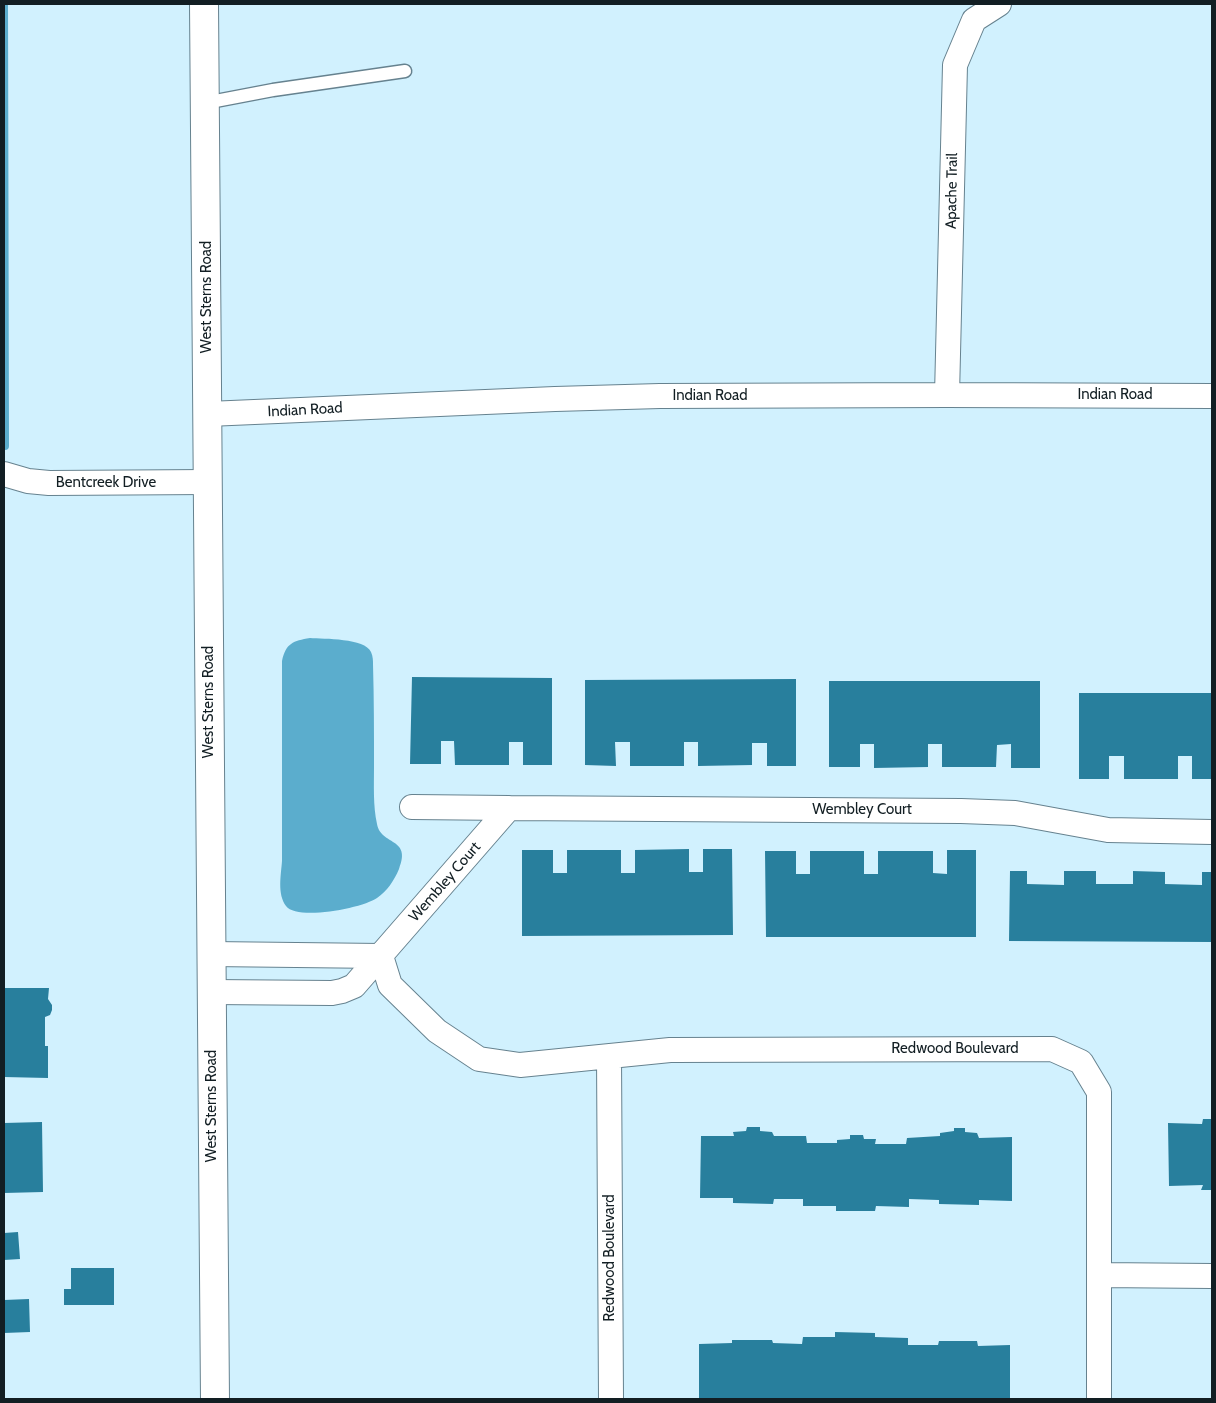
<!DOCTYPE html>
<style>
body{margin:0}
#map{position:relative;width:1216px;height:1403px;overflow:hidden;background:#d1f1fe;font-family:Cabin,sans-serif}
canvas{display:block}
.frame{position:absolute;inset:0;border:5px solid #121e23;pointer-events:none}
</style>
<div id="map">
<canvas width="1216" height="1403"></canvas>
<div class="frame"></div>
</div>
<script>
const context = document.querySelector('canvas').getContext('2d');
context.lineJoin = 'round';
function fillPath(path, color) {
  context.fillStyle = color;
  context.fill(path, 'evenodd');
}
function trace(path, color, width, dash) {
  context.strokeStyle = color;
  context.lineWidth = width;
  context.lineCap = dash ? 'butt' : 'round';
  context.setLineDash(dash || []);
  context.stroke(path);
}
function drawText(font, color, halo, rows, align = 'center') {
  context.font = font + ' Cabin,sans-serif';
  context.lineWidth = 4.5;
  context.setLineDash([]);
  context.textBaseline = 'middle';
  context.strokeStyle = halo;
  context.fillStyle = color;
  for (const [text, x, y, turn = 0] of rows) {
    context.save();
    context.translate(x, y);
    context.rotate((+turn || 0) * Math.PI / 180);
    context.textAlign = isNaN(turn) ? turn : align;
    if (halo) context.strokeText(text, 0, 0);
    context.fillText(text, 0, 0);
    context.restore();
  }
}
fillPath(new Path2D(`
 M310 638C324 639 365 638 371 652 373 656 373 661 373 664 374 699 374 733 374 767 374 785 373 806 377 824 381 846 412 837 399 869 394 881 387 891 377 898 363 908 297 921 286 906 277 894 281 875 282 861V661C286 643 293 641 310 638Z`), '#5badcd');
trace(new Path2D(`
 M4 4 5 446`), '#5badcd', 8);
fillPath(new Path2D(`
 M412 677 552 678V765H523V742H509V765H455L454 741H441V764H410Z
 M796 679V766H767V743H752V765L698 766V742H684V766H630V742H615L616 766 585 765V680Z
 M829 681H1040V768H1011V744L997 745 996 767H942V744H928V767L874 768V744H860V767H829Z
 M1079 693H1212V779H1192V756H1178V779H1124V756H1109V779H1079Z
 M689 849V872H703V849H732L733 935 522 936V850H553V873H567V850H621V873H635V850Z
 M947 850H976V937H766L765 851H796V874H810V851H864V874H878V851H933V873L947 874Z
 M1010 871H1027V884L1064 885V871H1096V884H1133V871L1165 872V884L1202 885V872H1212V942L1009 941Z
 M4 988H49L48 999 52 1005V1010L50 1015 45 1017V1046H48V1078L4 1077Z
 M1203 1119H1212V1190H1201L1203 1185 1169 1186 1168 1123 1202 1124Z
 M42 1122 43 1192 4 1193V1123Z
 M747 1127H760V1131L772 1132 774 1136H806L807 1143H837V1140L850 1139V1135H863L864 1139H876L875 1144H906L907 1138 940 1136V1133L954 1131V1128H965V1132L977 1133 979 1138 1012 1137V1201L979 1200V1205L939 1204V1200L909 1199V1207L876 1206 875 1211H836V1206H803V1199H774L773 1204 733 1203V1198H700L701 1136H734L733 1132 746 1131Z
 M18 1232 20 1259 4 1260V1233Z
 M71 1268H114V1305H64V1289H71Z
 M29 1299 30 1332 4 1333V1300Z
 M835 1332 875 1333V1337L908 1338V1345H938L939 1341H977L978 1346 1010 1345V1399H699V1344L732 1343V1340H772L773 1343 802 1344 803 1337H835Z`), '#287f9d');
const service = new Path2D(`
 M205 103 273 90 405 71`);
const minor = new Path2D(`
 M947 395 955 65 974 20 999 4
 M208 414 555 399 660 396 947 395 1212 396
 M4 474 28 481 49 483 208 482
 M412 807 509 808
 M211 954 381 956
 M381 956 390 985 437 1031 479 1059 520 1065 670 1050 1052 1049 1081 1062 1099 1092V1399
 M212 992 332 993 342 991 354 986 509 808 961 811 1015 813 1108 830 1212 832
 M609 1056 611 1399
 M1099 1275 1212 1276`);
const secondary = new Path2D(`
 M204 4 215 1399`);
trace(service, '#66828f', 15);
trace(minor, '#66828f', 26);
trace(secondary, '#66828f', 30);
trace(service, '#fff', 12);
trace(minor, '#fff', 24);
trace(secondary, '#fff', 28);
drawText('15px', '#121e23', '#fff', [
 ["Apache Trail",952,191,-89],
 ["West Sterns Road",207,297,-90],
 ["Indian Road",1115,395],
 ["Indian Road",710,396],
 ["Indian Road",305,410,-3],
 ["Bentcreek Drive",106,483],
 ["West Sterns Road",209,702,-90],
 ["Wembley Court",862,810],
 ["Wembley Court",445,882,-49],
 ["Redwood Boulevard",955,1049],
 ["West Sterns Road",212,1106,-90],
 ["Redwood Boulevard",610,1258,-90]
]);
</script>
